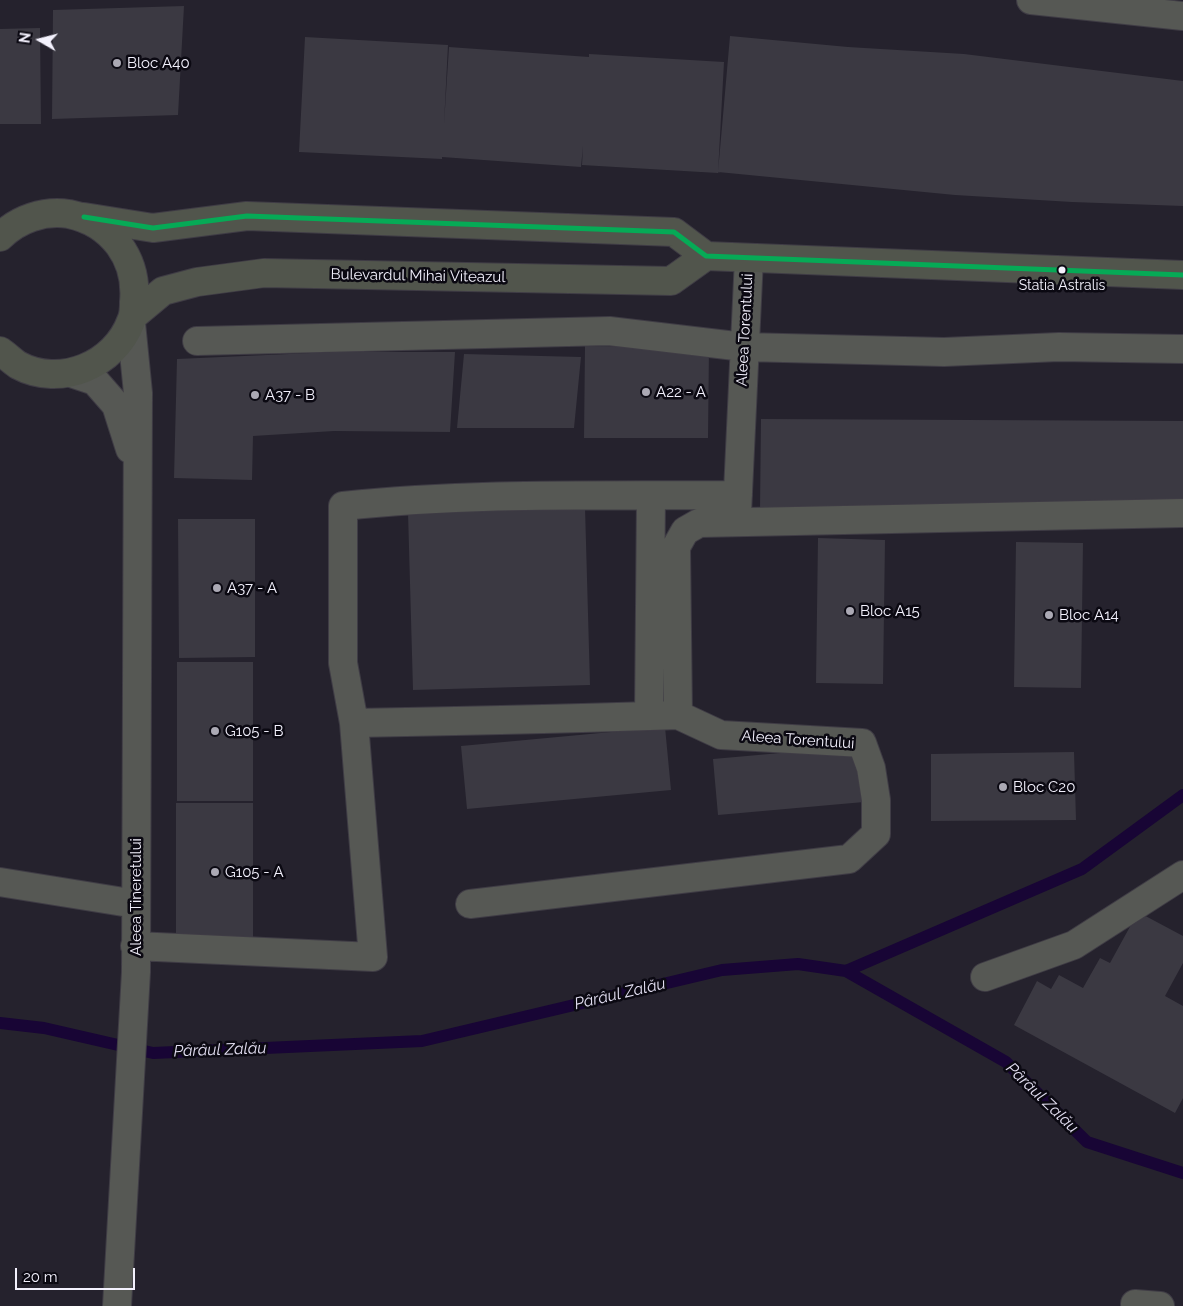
<!DOCTYPE html>
<meta charset="utf-8">
<style>
body{margin:0}
#map{position:relative;width:1183px;height:1306px;overflow:hidden;background:#25222d;font-family:Raleway,sans-serif}
canvas{display:block}
.north{position:absolute;left:15px;top:15px;width:50px;height:50px;-webkit-text-stroke:4px #0b0912;paint-order:stroke;rotate:278deg;font-size:14px;font-weight:700;line-height:20px;text-align:center;color:#f3f1fd}
.north::after{content:'';display:block;margin:auto;width:18px;height:22px;background:#f3f1fd;clip-path:polygon(50% 0,100% 100%,50% 72%,0 100%)}
.scale{position:absolute;left:15px;top:1268px;width:120px;height:22px;box-sizing:border-box;border:2px solid #f3f1fd;border-top:0;padding-left:6px;font-size:15px;line-height:18px;white-space:nowrap;color:#f3f1fd;-webkit-text-stroke:4px #0b0912;paint-order:stroke}
</style>
<div id="map">
<canvas width="1183" height="1306"></canvas>
<div class="north">N</div>
<div class="scale">20 m</div>
</div>
<script>
const context = document.querySelector('canvas').getContext('2d');
context.lineJoin = 'round';
function trace(path, color, width, dash) {
  context.strokeStyle = color;
  context.lineWidth = width;
  context.lineCap = dash ? 'butt' : 'round';
  context.setLineDash(dash || []);
  context.stroke(path);
}
function fillPath(path, color) {
  context.fillStyle = color;
  context.fill(path, 'evenodd');
}
function drawText(font, color, halo, rows, align = 'center') {
  context.font = font + ' Raleway,sans-serif';
  context.lineWidth = 5;
  context.setLineDash([]);
  context.textBaseline = 'middle';
  context.strokeStyle = halo;
  context.fillStyle = color;
  for (const [text, x, y, turn = 0] of rows) {
    context.save();
    context.translate(x, y);
    context.rotate((+turn || 0) * Math.PI / 180);
    context.textAlign = isNaN(turn) ? turn : align;
    if (halo) context.strokeText(text, 0, 0);
    context.fillText(text, 0, 0);
    context.restore();
  }
}
trace(new Path2D(`
 M846 971 1082 869 1183 795
 M0 1023 44 1028 153 1053 422 1041 722 970 798 964 846 971 1006 1062 1087 1142 1183 1173`), '#180535', 12);
fillPath(new Path2D(`
 M184 6 178 115 52 119 53 10Z
 M40 28 41 124H0V29Z
 M730 36 848 47 964 54 1183 81V206L1072 202 955 195 718 172Z
 M305 37 448 45 444 124 449 47 589 57V54L724 62 718 173 582 165 583 146 581 167 442 157V159L299 152Z
 M585 346 709 347 708 438H584Z
 M334 352H455L450 432 334 431 253 436 252 480 174 478 177 359Z
 M464 354 581 357 574 428H457Z
 M761 419 1183 421V502L760 509Z
 M585 507 590 685 413 690 408 512Z
 M178 519H255V657L179 658Z
 M818 538 885 540 883 684 816 683Z
 M1016 542 1083 543 1081 688 1014 687Z
 M177 662H253V801H177Z
 M665 727 671 790 467 809 461 746Z
 M859 746 864 802 718 815 713 759Z
 M1074 752 1076 820 931 821V754Z
 M176 803H253V942H176Z
 M1138 912 1183 936V963L1165 996 1183 1006V1098L1175 1113 1014 1025 1037 981 1051 989 1059 975 1083 988 1100 958 1110 963Z`), '#3b3942');
const minor = new Path2D(`
 M1031 0 1183 16
 M197 341 609 331 744 347 944 352 1059 347 1183 349
 M71 373 95 381 116 405 130 449
 M737 513 749 258
 M649 716 651 496
 M354 723C462 721 570 719 678 715
 M0 882 136 904
 M470 904 849 859 876 834V800L871 768 862 743 721 735 678 715 676 547 685 531 699 523 1183 513
 M135 946 373 957 354 723 343 663V506C474 492 606 496 738 495
 M985 977 1074 945 1183 875
 M1135 1304 1160 1306
 M117 1306 136 972 138 393 131 323`);
const major = new Path2D(`
 M84 217 153 228 247 216 674 232 706 256 1183 275
 M0 237C18 219 44 210 69 214 112 223 138 259 134 302 134 309 134 315 131 321 115 365 60 388 18 365 12 361 6 355 0 351
 M133 316 163 291 197 282 264 273 671 281 706 256`);
trace(minor, '#3f3c45', 30);
trace(major, '#3f3c45', 30);
trace(minor, '#565854', 28);
trace(major, '#51554c', 28);
trace(new Path2D(`
 M84 217 153 228 247 216 674 232 706 256 1183 275`), '#06aa56', 5);
for (const [x, y, r, color] of [
 [117,63,5,"#aba9b4"],
 [1062,270,4.5,"#f3f1fd"],
 [646,392,5,"#aba9b4"],
 [255,395,5,"#aba9b4"],
 [217,588,5,"#aba9b4"],
 [850,611,5,"#aba9b4"],
 [1049,615,5,"#aba9b4"],
 [215,731,5,"#aba9b4"],
 [1003,787,5,"#aba9b4"],
 [215,872,5,"#aba9b4"]
]) {
  const dot = new Path2D();
  dot.arc(x, y, r, 0, 2 * Math.PI);
  context.fillStyle = color;
  context.fill(dot);
  trace(dot, '#0b0912', 2);
}
drawText('14px', '#f3f1fd', '#0b0912', [
 ["Statia Astralis",1062,286]
]);
drawText('15px', '#f3f1fd', '#0b0912', [
 ["Bloc A40",127,63],
 ["A22 - A",656,392],
 ["A37 - B",265,395],
 ["A37 - A",227,588],
 ["Bloc A15",860,611],
 ["Bloc A14",1059,615],
 ["G105 - B",225,731],
 ["Bloc C20",1013,787],
 ["G105 - A",225,872]
], 'left');
drawText('15px', '#f3f1fd', '#0b0912', [
 ["Bulevardul Mihai Viteazul",418,276,1],
 ["Aleea Torentului",745,330,-87],
 ["Aleea Torentului",798,740,4],
 ["Aleea Tineretului",136,897,-90]
]);
drawText('italic 16px', '#e3dff2', '#0b0912', [
 ["Pârâul Zalău",620,994,-13],
 ["Pârâul Zalău",220,1050,-2],
 ["Pârâul Zalău",1042,1098,44]
]);
</script>
